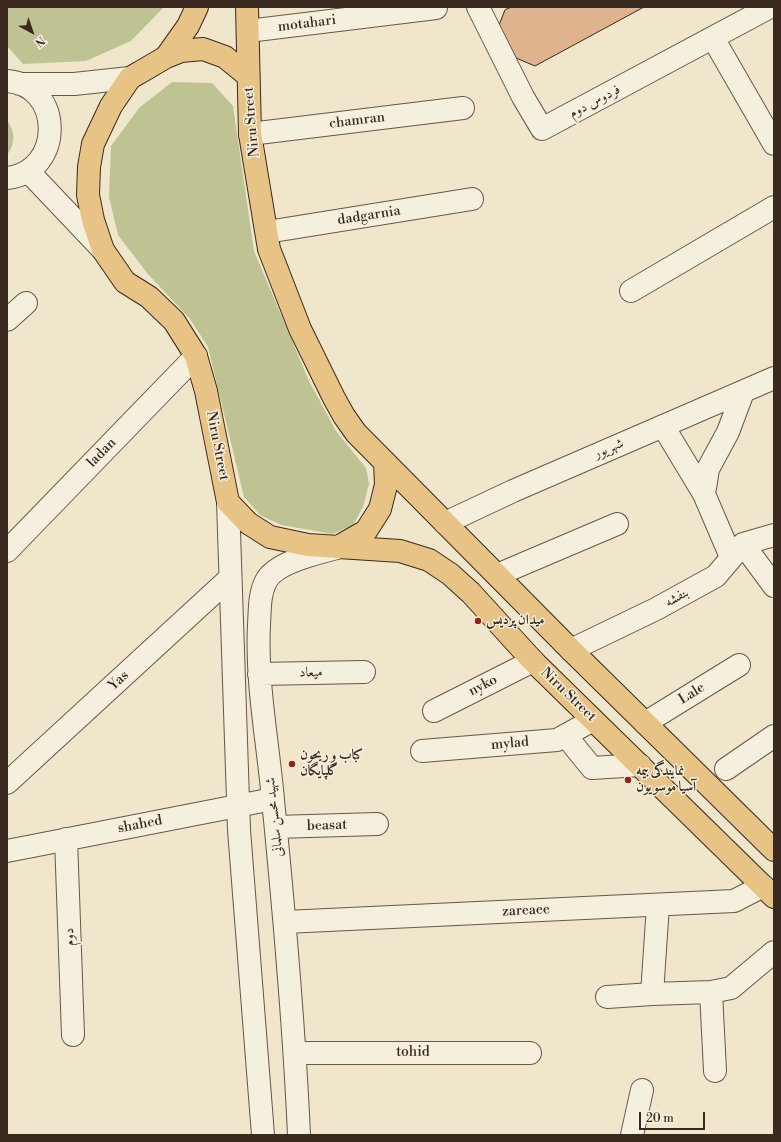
<!DOCTYPE html>
<meta charset="utf-8">
<style>
body{margin:0}
#map{position:relative;width:781px;height:1142px;overflow:hidden;background:#efe6cc;font-family:"Libre Bodoni",serif}
canvas{display:block}
.frame{position:absolute;inset:0;border:8px solid #3a291e;pointer-events:none}
.north{position:absolute;left:12px;top:12px;width:40px;height:40px;-webkit-text-stroke:3px #f5efde;paint-order:stroke;rotate:140deg;font-size:11px;font-weight:700;line-height:16px;text-align:center;color:#3a291e}
.north::after{content:'';display:block;margin:auto;width:14px;height:18px;background:#3a291e;clip-path:polygon(50% 0,100% 100%,50% 72%,0 100%)}
.scale{position:absolute;left:639px;top:1112px;width:66px;height:18px;box-sizing:border-box;border:2px solid #3a291e;border-top:0;padding-left:5px;font-size:12px;line-height:14px;white-space:nowrap;color:#3a291e;-webkit-text-stroke:3px #f5efde;paint-order:stroke}
</style>
<div id="map">
<canvas width="781" height="1142"></canvas>
<div class="frame"></div>
<div class="north">N</div>
<div class="scale">20 m</div>
</div>
<script>
const context = document.querySelector('canvas').getContext('2d');
context.lineJoin = 'round';
function fillPath(path, color) {
  context.fillStyle = color;
  context.fill(path, 'evenodd');
}
function trace(path, color, width, dash) {
  context.strokeStyle = color;
  context.lineWidth = width;
  context.lineCap = dash ? 'butt' : 'round';
  context.setLineDash(dash || []);
  context.stroke(path);
}
function drawText(font, color, halo, rows, align = 'center') {
  context.font = font + ' "Libre Bodoni",Amiri,serif';
  context.lineWidth = 3;
  context.setLineDash([]);
  context.textBaseline = 'middle';
  context.strokeStyle = halo;
  context.fillStyle = color;
  for (const [text, x, y, turn = 0] of rows) {
    context.save();
    context.translate(x, y);
    context.rotate((+turn || 0) * Math.PI / 180);
    context.textAlign = isNaN(turn) ? turn : align;
    if (halo) context.strokeText(text, 0, 0);
    context.fillText(text, 0, 0);
    context.restore();
  }
}
fillPath(new Path2D(`
 M7 7H164L131 41 86 61 23 64 7 46Z
 M172 82 212 83 233 106 254 251 309 381 336 431 366 468 369 484 363 507 353 525 333 534 281 525 260 515 244 497 208 347 190 319 147 273 118 235 109 197 111 146 139 108Z
 M7 121C16 131 15 145 7 155Z`), '#bfc394');
const building = new Path2D(`
 M512 7H644L535 66 516 58 499 25 505 10Z`);
fillPath(building, '#dfb38e');
trace(building, '#3a291e', 1);
const minor = new Path2D(`
 M478 7 523 97 542 129 770 7
 M248 31 436 8
 M713 38 774 144
 M7 81C64 85 64 172 7 178
 M20 84H74L130 78
 M250 134 463 108
 M28 171 103 250
 M267 232 472 199
 M631 291 774 207
 M7 320 26 303
 M663 426 704 494 731 557
 M704 494 708 469 728 432 743 392
 M228 502 239 830 263 1135
 M445 523 513 491 774 378
 M743 544 774 586
 M7 551 196 356
 M497 575 617 524
 M571 650 656 609 716 576 743 544 774 535
 M259 674 364 672
 M434 711 533 661
 M645 723 739 665
 M566 736 592 768 640 765
 M422 751 557 740 593 720
 M726 769 774 736
 M7 783 230 578
 M276 827 377 824
 M66 839 73 1035
 M7 851 273 799
 M285 922 734 901 763 886
 M711 992 715 1071
 M652 994 658 905
 M607 997 652 994 711 992 731 988 774 952
 M295 1053H530
 M299 1135C294 1023 284 911 273 800 268 742 256 684 259 625 260 610 259 595 266 581 276 562 318 553 337 548
 M632 1135 642 1090`);
const major = new Path2D(`
 M247 7 250 134 269 249 300 329 334 398 344 416 356 433 571 650 774 850
 M166 57 188 26 197 7
 M247 75 225 57 203 49 181 51 166 57 144 70 130 78 111 106 93 144 89 167 88 195 93 220 103 250 125 282 149 297 174 321 196 356 206 391 228 502 248 523 270 537 308 545 400 551 429 560 450 574 471 593 533 661 774 897
 M338 547 366 531 380 509 386 485 385 462`);
trace(minor, '#67584a', 24);
trace(major, '#3a291e', 24);
trace(minor, '#f5efde', 22);
trace(major, '#e8c386', 22);
for (const [x, y, r, color] of [
 [478,621,4,"#8f2418"],
 [292,764,4,"#8f2418"],
 [628,780,4,"#8f2418"]
]) {
  const dot = new Path2D();
  dot.arc(x, y, r, 0, 2 * Math.PI);
  context.fillStyle = color;
  context.fill(dot);
  trace(dot, '#f5efde', 1.5);
}
drawText('14px', '#3a291e', '#f5efde', [
 ["motahari",307,24,-7],
 ["فردوس دوم",595,102,-28],
 ["chamran",357,121,-7],
 ["Niru Street",252,122,-95],
 ["dadgarnia",369,216,-9],
 ["Niru Street",217,446,79],
 ["شهریور",609,449,-23],
 ["ladan",102,453,-46],
 ["بنفشه",677,598,-30],
 ["میعاد",311,673,-1],
 ["Yas",119,681,-43],
 ["nyko",483,686,-27],
 ["Lale",692,694,-32],
 ["Niru Street",568,695,44],
 ["mylad",510,744,-5],
 ["شهید محسن سلمانی",275,817,-96],
 ["shahed",140,825,-11],
 ["beasat",327,826,-2],
 ["zareaee",526,911,-3],
 ["دوم",70,937,-92],
 ["tohid",413,1053]
]);
drawText('bold 14px', '#3a291e', '#f5efde', [
 ["میدان پردیس",486,621],
 ["کباب و ریحون",300,756],
 ["گلپایگان",300,772],
 ["نمایندگی بیمه",636,772],
 ["آسیا موسویون",636,788]
], 'left');
</script>
